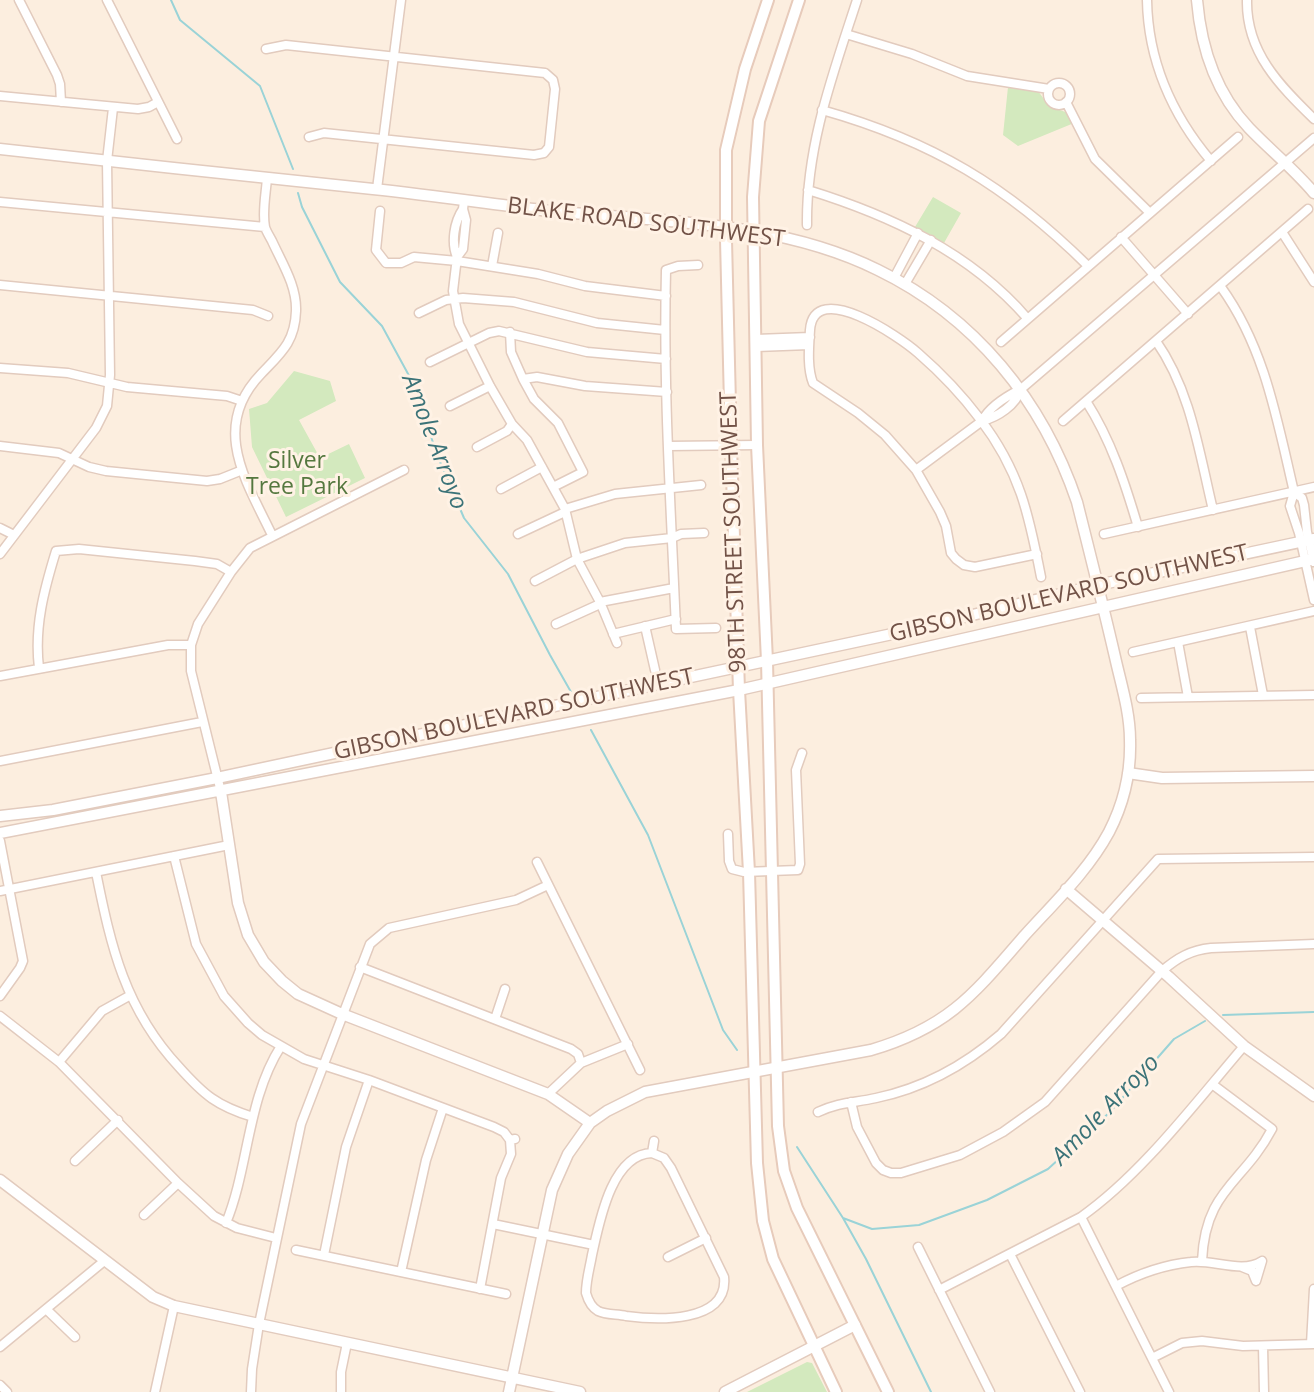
<!DOCTYPE html>
<style>
body{margin:0}
canvas{display:block;background:#fceedf}
</style>
<canvas width="1314" height="1392"></canvas>
<script>
const context = document.querySelector('canvas').getContext('2d');
context.lineJoin = 'round';
function fillPath(path, color) {
  context.fillStyle = color;
  context.fill(path, 'evenodd');
}
function trace(path, color, width, dash) {
  context.strokeStyle = color;
  context.lineWidth = width;
  context.lineCap = dash ? 'butt' : 'round';
  context.setLineDash(dash || []);
  context.stroke(path);
}
function drawText(font, color, halo, rows, align = 'center') {
  context.font = font + ' "Open Sans",sans-serif';
  context.lineWidth = 6;
  context.setLineDash([]);
  context.textBaseline = 'middle';
  context.strokeStyle = halo;
  context.fillStyle = color;
  for (const [text, x, y, turn = 0] of rows) {
    context.save();
    context.translate(x, y);
    context.rotate((+turn || 0) * Math.PI / 180);
    context.textAlign = isNaN(turn) ? turn : align;
    if (halo) context.strokeText(text, 0, 0);
    context.fillText(text, 0, 0);
    context.restore();
  }
}
fillPath(new Path2D(`
 M1008 87 1038 91 1049 106 1068 113 1074 123 1018 146 1003 135Z
 M933 197 961 213 944 243 915 227Z
 M294 371 330 381 336 401 299 420 320 458 349 444 365 478 286 517 252 447 249 409 267 403Z
 M807 1362 812 1363 827 1392H747Z`), '#d3e9be');
trace(new Path2D(`
 M171 0 180 20 260 86 293 169
 M298 193 302 207 340 282 382 326 419 394 435 450 464 518 508 574 550 655 571 692
 M591 730 648 835 723 1030 737 1050
 M1223 1015 1314 1012
 M797 1147 843 1218 872 1229 919 1225 987 1200 1048 1169 1110 1112 1174 1039 1205 1021
 M843 1218 866 1259 931 1392`), '#9ad3d7', 2);
const minor = new Path2D(`
 M19 0 57 75 60 84 61 102
 M107 0 177 139
 M1147 0C1148 60 1172 115 1211 161
 M1247 0C1246 52 1280 86 1314 119
 M846 34 912 54 967 76 1049 89
 M266 49 286 45 545 73 553 80 555 89 549 147 544 153 534 155 324 133 309 137
 M1048 94a11 11 0 1 1 22 0a11 11 0 1 1-22 0Z
 M0 96 138 109 149 107 158 102
 M1066 102 1095 159 1150 213
 M822 110C932 141 1007 186 1088 266
 M267 178C266 193 262 212 265 227 266 231 270 237 272 241 282 263 297 286 296 311 295 342 281 353 261 374 210 427 246 481 272 535
 M377 189 401 0
 M808 190C889 215 970 252 1027 318
 M464 201 463 209 466 220 463 249 457 257 453 291 459 324 490 386 512 424 527 440 565 509 577 559 600 602 617 643
 M0 202 265 227
 M380 211 376 250 386 263H401L414 257 457 261 538 274 585 286 666 296
 M807 225C806 146 833 74 857 0
 M1282 232 1314 282
 M1121 237 1188 314
 M457 257C451 243 454 222 463 209
 M698 265 678 266 666 270C663 390 671 509 676 629L716 628
 M492 266 498 233
 M894 278 918 233
 M905 284 931 240
 M0 285 253 310 268 316
 M1221 287C1265 348 1277 420 1294 492L1290 506 1299 533 1314 600
 M419 313 446 300 463 298 514 302 597 323 665 330
 M510 332 511 352 523 379 534 399 558 423 583 472 553 487
 M756 339 810 337
 M1156 341C1191 391 1199 452 1213 510
 M1001 342 1238 137
 M756 347 809 345
 M430 362 489 333 499 331 587 352 666 359
 M0 368 68 373 127 387 227 396 242 401
 M523 379 537 377 585 386 667 392
 M1086 401C1111 440 1125 483 1138 527
 M450 406 490 386
 M982 421C989 407 1007 396 1021 389L1314 138
 M1063 421 1308 209
 M0 446 59 453 89 467 106 471 207 481 220 479 240 471
 M668 446 757 445
 M477 447 507 431 512 424
 M916 470 982 421C998 417 1016 405 1021 389
 M501 489 542 467
 M1294 492 1302 498 1304 505 1307 532 1314 562
 M565 509 615 494 701 485
 M0 528 14 535
 M518 534 565 512
 M1104 534 1314 487
 M0 554 96 428 107 406 110 375 107 161 113 108
 M1037 554 975 567 964 565 956 559 951 553 946 526 940 512 916 470 885 435 858 413 813 383C807 368 809 347 810 330 814 278 900 337 918 353 941 373 962 395 980 419 1020 471 1029 515 1041 577
 M535 581 577 559 625 543 672 538 681 534 704 533
 M600 602 674 588
 M556 624 600 604
 M645 626 655 670
 M1250 627 1263 695
 M613 634 676 619
 M1178 642 1188 697
 M1133 652 1314 611
 M39 668C34 627 44 590 56 551L79 549 195 561 217 564 231 572
 M0 676 168 645H191
 M1141 698 1314 695
 M0 761 202 722
 M221 792 191 671V645L198 624 231 572 250 548 404 470
 M728 834 729 861 732 869 744 872 798 870 800 864 796 770 802 753
 M0 841 23 961 20 968 0 996
 M174 856 196 944 224 996 248 1023 262 1035 304 1059 369 1080 494 1127 504 1132 510 1140 515 1139
 M537 862 640 1070
 M96 872C111 947 125 1009 179 1067 204 1095 217 1106 253 1117
 M0 891 229 845
 M360 967 571 1049 578 1054 581 1063
 M0 1016 59 1062 178 1183 214 1216 237 1228 276 1238
 M495 1019 505 989
 M59 1062 102 1011 129 996
 M548 1094 581 1063 628 1044
 M851 1102 857 1127 876 1163 883 1170 891 1173H901L960 1155 1003 1132 1045 1102 1162 971C1177 958 1191 950 1211 948L1314 944
 M818 1112C840 1102 853 1103 876 1098 924 1088 964 1066 1001 1034L1158 859 1314 857
 M652 1153 664 1158 671 1168 724 1277C729 1324 655 1320 626 1316 617 1314 606 1315 598 1311 591 1307 588 1300 586 1293 586 1280 590 1267 592 1255 599 1224 611 1154 652 1153Z
 M652 1153 654 1141
 M75 1161 118 1120
 M144 1215 178 1183
 M1081 1217 1169 1392
 M226 1223C249 1167 247 1099 281 1046
 M493 1224 594 1245
 M918 1247 990 1392
 M296 1250 506 1294
 M1010 1254 1080 1392
 M324 1255 346 1147 369 1080
 M668 1257 706 1238
 M1202 1261C1205 1189 1243 1184 1272 1129L1212 1084
 M401 1272 426 1160 443 1108
 M1116 1286C1140 1273 1163 1265 1191 1262 1213 1259 1242 1274 1262 1261L1256 1281 1252 1271 1242 1267
 M480 1289 501 1178 511 1154 510 1140
 M939 1290 1081 1217C1142 1174 1195 1103 1244 1046
 M46 1309 75 1337
 M1311 1344 1314 1289
 M1263 1346 1264 1392
 M0 1347 103 1262
 M1152 1358 1182 1343 1202 1341 1243 1346 1314 1344
 M0 1385 7 1392
 M155 1392 174 1306
 M251 1392 252 1369 259 1324 301 1124 370 944 389 928 516 900 548 885
 M341 1392V1372L347 1343`);
const tertiary = new Path2D(`
 M1197 0C1201 48 1215 92 1249 128 1270 150 1294 169 1314 193
 M0 149C124 163 249 176 373 189 429 195 485 203 541 210 653 222 775 219 878 270 975 317 1043 401 1077 502 1090 554 1103 605 1115 657 1121 684 1130 712 1130 740 1131 772 1123 805 1109 832 1088 871 1054 903 1025 935 974 994 949 1027 871 1050L645 1092 607 1111 590 1123 568 1154 552 1190 509 1392
 M1128 773 1162 778 1314 776
 M221 792 238 903 248 935 264 962 282 981 298 994 342 1014 548 1094 590 1123
 M0 816 53 810 217 778 897 633 1098 585 1314 539
 M0 833 739 690 1314 559
 M1066 889 1169 977 1244 1046 1314 1096
 M0 1180 153 1297 174 1306 580 1392
 M725 1392 855 1325`);
const secondary = new Path2D(`
 M768 0 745 69 726 150V240L731 445 739 690 749 872 757 1163 763 1221 773 1259 836 1392
 M799 0 759 121 753 197 757 445 767 661 778 1126 784 1171 797 1208 888 1392`);
trace(minor, '#e2cbbe', 11);
trace(tertiary, '#e2cbbe', 13);
trace(secondary, '#e7cbbb', 14);
trace(minor, '#fff', 8);
trace(tertiary, '#fff', 10);
trace(secondary, '#fff', 10);
drawText('23px', '#725247', '#fff2e5', [
 ["BLAKE ROAD SOUTHWEST",646,223,7],
 ["98TH STREET SOUTHWEST",734,532,-92],
 ["GIBSON BOULEVARD SOUTHWEST",1069,594,-13],
 ["GIBSON BOULEVARD SOUTHWEST",514,715,-12]
]);
drawText('23px', '#55783f', '#fff2e5', [
 ["Silver",297,461],
 ["Tree Park",297,487]
]);
drawText('italic 24px', '#3b7378', '#fff2e5', [
 ["Amole Arroyo",434,442,69],
 ["Amole Arroyo",1106,1110,-46]
]);
</script>
